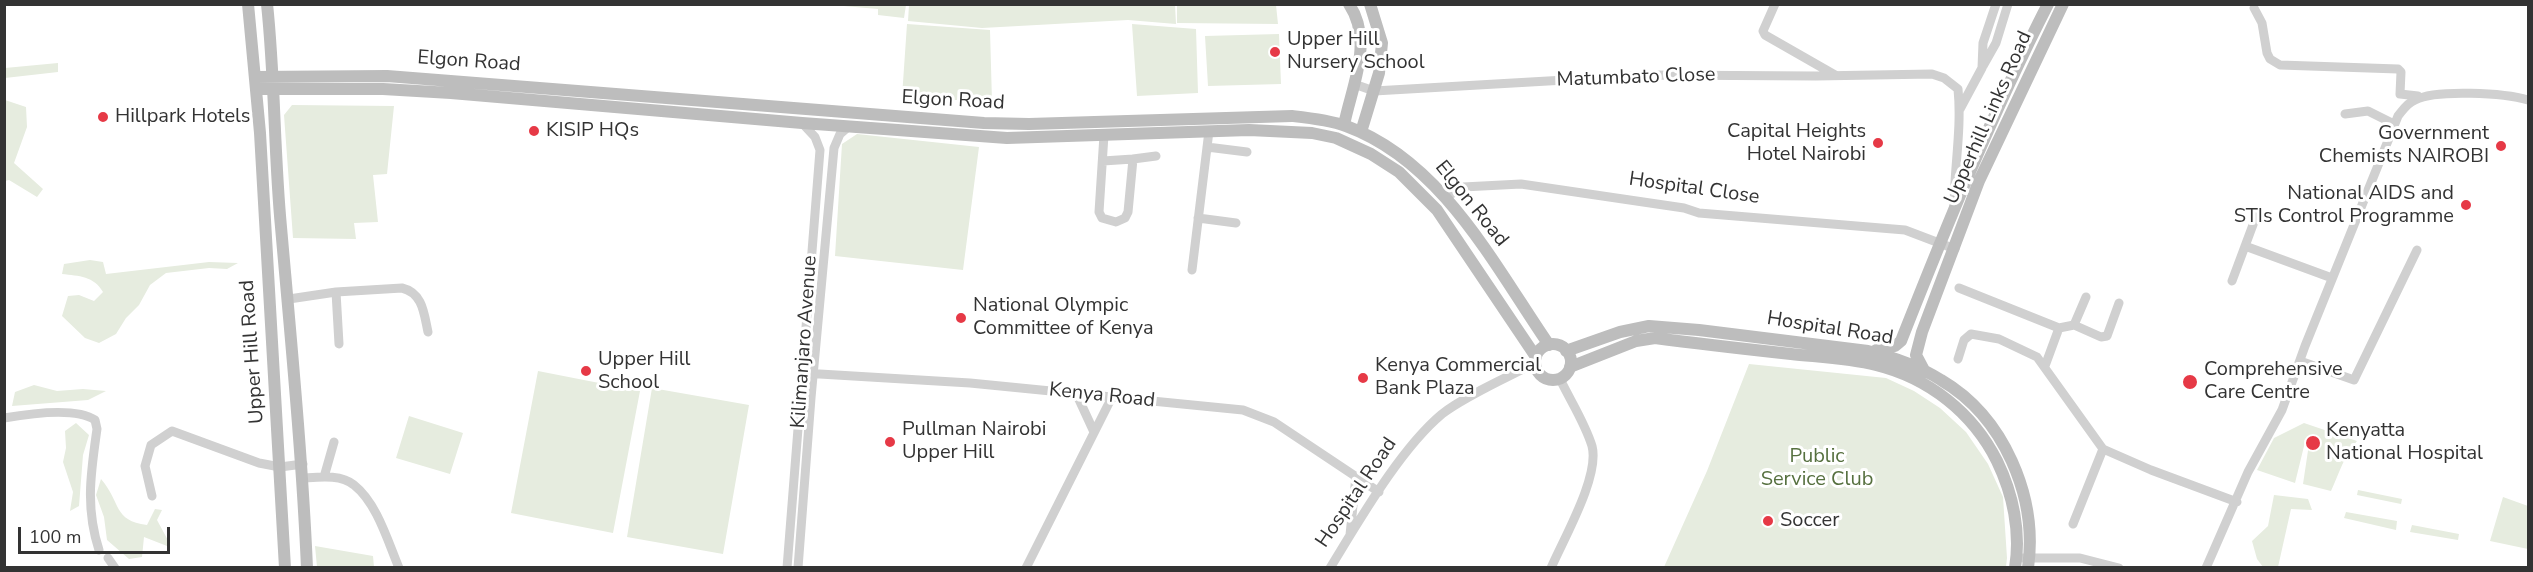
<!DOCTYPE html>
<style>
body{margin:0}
#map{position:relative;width:2533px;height:572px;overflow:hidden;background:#fff;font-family:"Nunito Sans",sans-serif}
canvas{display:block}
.frame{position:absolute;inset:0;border:6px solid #333;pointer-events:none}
.scale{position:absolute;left:18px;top:527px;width:152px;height:27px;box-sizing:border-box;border:3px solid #333;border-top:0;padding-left:8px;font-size:18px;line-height:21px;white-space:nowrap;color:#333;-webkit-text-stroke:4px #fff;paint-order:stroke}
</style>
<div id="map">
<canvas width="2533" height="572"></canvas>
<div class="frame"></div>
<div class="scale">100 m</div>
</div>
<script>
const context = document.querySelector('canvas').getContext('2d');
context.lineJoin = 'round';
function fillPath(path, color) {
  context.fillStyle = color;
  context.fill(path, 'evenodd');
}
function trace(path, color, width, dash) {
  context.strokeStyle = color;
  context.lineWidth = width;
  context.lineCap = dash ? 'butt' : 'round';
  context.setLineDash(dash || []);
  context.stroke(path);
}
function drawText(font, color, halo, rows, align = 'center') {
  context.font = font + ' "Nunito Sans",sans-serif';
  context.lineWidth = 6;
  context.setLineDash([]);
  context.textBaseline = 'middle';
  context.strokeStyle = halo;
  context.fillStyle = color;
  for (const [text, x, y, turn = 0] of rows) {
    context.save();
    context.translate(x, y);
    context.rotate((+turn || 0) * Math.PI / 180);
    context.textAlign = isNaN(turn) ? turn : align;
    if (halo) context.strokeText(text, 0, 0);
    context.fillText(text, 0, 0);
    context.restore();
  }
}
fillPath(new Path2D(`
 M832 5V4L906 5 904 18 878 15V9Z
 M909 5H1175L1176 24 1128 20 982 28 908 21Z
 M1177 5H1276L1278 24 1177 23Z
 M907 24 990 30 992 102 902 97Z
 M1132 24 1196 29 1198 93 1137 96Z
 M1279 34 1281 84 1208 86 1205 36Z
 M58 63V72L5 78V68Z
 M5 100 26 107 27 127 14 163 43 189 37 197 9 180 5 181Z
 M292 105 394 106 387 174 373 175 378 222 354 223 356 239 293 238 284 115Z
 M857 134 979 147 963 270 835 256 842 144Z
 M90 260 103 262 106 274 209 262 238 263 227 269 209 268 166 273 150 285 139 305 126 318 116 334 99 343 85 338 62 316 68 296 79 295 94 301 103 292C94 276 79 276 62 274L64 264Z
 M1749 364 1886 378 1914 391 1940 408 1966 432 1988 464 2003 497 2007 558 2006 567H1664L1707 471Z
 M538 371 640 391 613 533 511 513Z
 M34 385 57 391 83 389 106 391 88 400 12 406 15 392Z
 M652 388 749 405 723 554 627 537Z
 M409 416 463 433 450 474 396 458Z
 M76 423 89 435 83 455 79 506 70 511 73 492 63 462 66 448 65 431Z
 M2304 423 2357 441C2344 455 2339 474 2331 491L2303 484 2309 444 2305 442 2295 483 2257 470 2274 438Z
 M101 479C121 502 113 521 147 525L155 509 162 510 157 520 170 544 167 546 144 537 142 557 129 559 107 540 104 517 96 495Z
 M2358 490 2402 499 2401 504 2357 495Z
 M2274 495 2308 499 2312 510 2291 509 2278 567H2263L2257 559 2252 541 2268 526Z
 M2503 497 2528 506V549L2490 541Z
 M2346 512 2397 521 2396 530 2344 518Z
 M2412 525 2459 534 2458 540 2410 532Z
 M315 546 373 556 374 567H317Z`), '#e6ecdf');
trace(new Path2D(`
 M1775 4 1763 31 1765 35 1835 75
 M2254 8 2262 23 2267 53 2270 59 2280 65 2398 69 2401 72 2400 94 2418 96
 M1983 66 1996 43 2008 4
 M1354 84 1374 91 1652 75 1816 76 1932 74 1944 78 1958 89C1962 129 1954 168 1954 208
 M1960 109 1982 68 1983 43 1996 4
 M2345 114 2368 111 2394 124
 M1207 147 1247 152
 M1133 159 1156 156
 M1103 161 1133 159 1128 212 1125 218 1116 222 1102 218 1099 212 1104 135
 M1445 198 1463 187 1521 184 1684 208 1699 213 1905 230 1955 249
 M1198 218 1236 223
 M2245 246 2332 278
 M1192 270 1209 131
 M2232 281 2257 214
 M1959 288 2059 328
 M336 292 339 344
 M289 299 336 292 402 288C423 293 424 314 428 332
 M2074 325 2101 337 2107 336 2119 303
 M1958 359 1964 340 1971 334 1999 339 2037 357 2103 449 2151 470 2237 502
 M2300 361 2354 380 2417 250
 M2045 366 2059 328 2074 325 2086 297
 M803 373 970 383 1243 410 1274 422 1379 492
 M1076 393 1094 432
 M4 418C27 414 76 407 95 420L97 429C91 472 85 507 99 550
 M324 477 334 442
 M303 478C319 477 341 474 354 485 377 503 388 542 399 568
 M152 496 145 466 151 445 172 431 259 463 280 467 303 464
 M2073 524 2103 449
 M1350 535 1356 476
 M108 558 115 568
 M2023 558H2080L2119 568
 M787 568 820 150 815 137 802 123
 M798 568 811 398 834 148 840 134 848 127
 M1026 568 1112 397
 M1330 568C1359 521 1400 449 1442 414 1465 396 1508 377 1535 363
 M1551 568C1564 538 1600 476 1592 446 1585 423 1570 400 1560 379
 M2206 568 2248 472 2282 410 2305 346 2398 116C2403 110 2407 103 2415 100 2436 89 2505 93 2528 100`), '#d0d0d0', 9);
trace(new Path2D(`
 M248 4 260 133 285 568
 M267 4C275 79 274 153 281 227 291 341 302 454 307 568
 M255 77 387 76 984 123 1029 124 1292 116C1310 118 1329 120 1346 126 1442 161 1494 265 1549 345
 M256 89H383L451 93 802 123 1007 138 1249 130 1312 133 1336 138 1371 154 1399 172 1437 210 1536 357
 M1344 125C1352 85 1374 42 1349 4
 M1361 132 1379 73 1382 43 1370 4
 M1535 362a18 18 0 1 1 36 0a18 18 0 1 1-36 0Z
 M1876 350 1895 346 1901 341C1946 227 1992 114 2048 4
 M1566 351 1620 332 1649 326 1699 330 1868 351C1893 357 1919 366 1941 380 2004 417 2038 497 2028 568
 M1570 367 1636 341 1655 338C1700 344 1745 349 1791 354 1819 357 1849 358 1876 365 1929 378 1973 413 1997 461 2013 494 2021 532 2015 568
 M1925 372 1916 355 1922 332 1979 181 2063 4`), '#bdbdbd', 12);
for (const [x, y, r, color] of [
 [1275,52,6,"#e63946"],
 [103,117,6,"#e63946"],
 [534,131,6,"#e63946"],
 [1878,143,6,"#e63946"],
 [2501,146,6,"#e63946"],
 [2466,205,6,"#e63946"],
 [961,318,6,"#e63946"],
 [586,371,6,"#e63946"],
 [1363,378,6,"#e63946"],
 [2190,382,8,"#e63946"],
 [890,442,6,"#e63946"],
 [2313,443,8,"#e63946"],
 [1768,521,6,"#e63946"]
]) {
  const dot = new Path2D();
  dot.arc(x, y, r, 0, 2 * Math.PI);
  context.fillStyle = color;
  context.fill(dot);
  trace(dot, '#fff', 2);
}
drawText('20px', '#333', '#fff', [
 ["Upper Hill",1287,40],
 ["Nursery School",1287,63],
 ["Hillpark Hotels",115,117],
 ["KISIP HQs",546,131],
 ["Capital Heights",1866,132,"right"],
 ["Hotel Nairobi",1866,155,"right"],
 ["Government",2489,134,"right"],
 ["Chemists NAIROBI",2489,157,"right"],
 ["National AIDS and",2454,194,"right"],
 ["STIs Control Programme",2454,217,"right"],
 ["National Olympic",973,306],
 ["Committee of Kenya",973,329],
 ["Upper Hill",598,360],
 ["School",598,383],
 ["Kenya Commercial",1375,366],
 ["Bank Plaza",1375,389],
 ["Comprehensive",2204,370],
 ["Care Centre",2204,393],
 ["Pullman Nairobi",902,430],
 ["Upper Hill",902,453],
 ["Kenyatta",2326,431],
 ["National Hospital",2326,454],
 ["Soccer",1780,521]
], 'left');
drawText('20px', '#333', '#fff', [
 ["Elgon Road",469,62,4],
 ["Matumbato Close",1636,78,-2],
 ["Elgon Road",953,101,3],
 ["Upperhill Links Road",1989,118,-66],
 ["Hospital Close",1694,189,8],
 ["Elgon Road",1471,204,51],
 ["Hospital Road",1830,329,9],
 ["Kilimanjaro Avenue",805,342,-86],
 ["Upper Hill Road",253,352,-94],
 ["Kenya Road",1102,396,6],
 ["Hospital Road",1357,493,-56]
]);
drawText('20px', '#56703f', '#fff', [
 ["Public",1817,457],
 ["Service Club",1817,480]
]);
</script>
